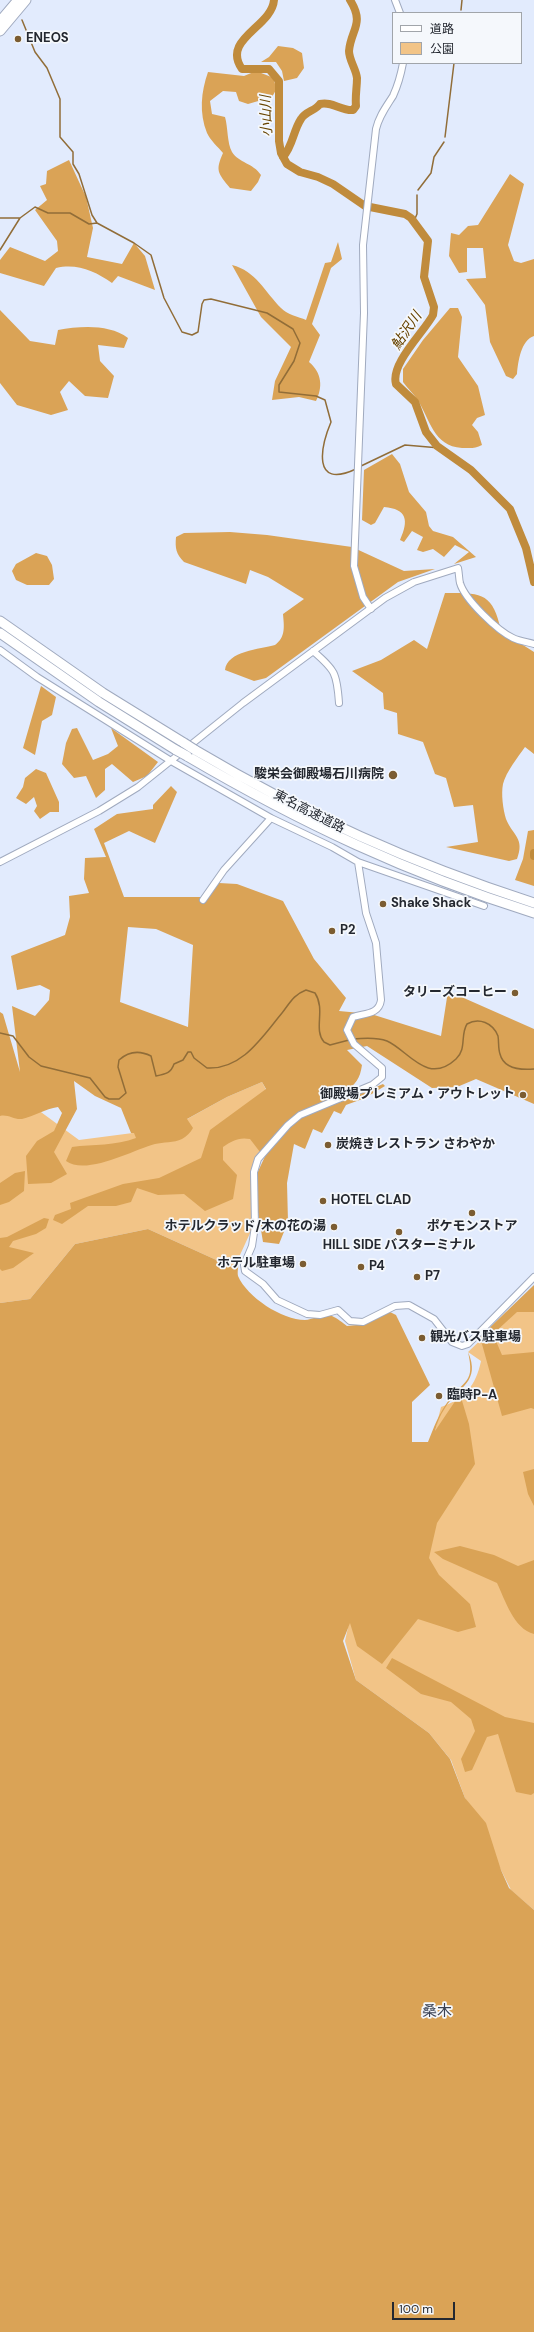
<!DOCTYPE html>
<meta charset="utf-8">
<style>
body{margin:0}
#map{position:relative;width:534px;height:2332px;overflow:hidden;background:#e2ebfd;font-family:"DM Sans","Noto Sans JP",sans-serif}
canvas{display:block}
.legend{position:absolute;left:392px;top:12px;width:130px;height:52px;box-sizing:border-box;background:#f5f8fc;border:1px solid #a1a5aa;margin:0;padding:5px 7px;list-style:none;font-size:12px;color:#242830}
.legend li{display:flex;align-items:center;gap:8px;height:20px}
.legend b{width:20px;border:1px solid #a1a5aa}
.scale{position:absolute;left:392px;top:2302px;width:63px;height:18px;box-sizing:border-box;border:2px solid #242830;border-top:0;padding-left:5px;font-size:12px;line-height:14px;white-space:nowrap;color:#242830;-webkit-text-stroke:3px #f5f8fc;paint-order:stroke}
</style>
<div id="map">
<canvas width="534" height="2332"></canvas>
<ul class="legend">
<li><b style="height:5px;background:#fff"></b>道路</li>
<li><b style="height:11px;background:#f2c487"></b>公園</li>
</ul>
<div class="scale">100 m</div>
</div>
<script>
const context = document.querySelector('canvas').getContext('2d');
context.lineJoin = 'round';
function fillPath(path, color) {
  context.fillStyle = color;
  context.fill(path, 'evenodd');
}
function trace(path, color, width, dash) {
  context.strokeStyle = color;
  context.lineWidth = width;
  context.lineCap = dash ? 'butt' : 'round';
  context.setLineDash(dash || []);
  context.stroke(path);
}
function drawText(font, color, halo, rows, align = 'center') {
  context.font = font + ' "DM Sans","Noto Sans JP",sans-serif';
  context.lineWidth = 3.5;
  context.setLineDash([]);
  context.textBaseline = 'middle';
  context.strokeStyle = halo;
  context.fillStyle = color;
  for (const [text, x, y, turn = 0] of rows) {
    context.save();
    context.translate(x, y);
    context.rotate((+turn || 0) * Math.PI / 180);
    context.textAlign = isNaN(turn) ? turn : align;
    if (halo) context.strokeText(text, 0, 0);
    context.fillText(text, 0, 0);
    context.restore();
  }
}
fillPath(new Path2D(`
 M0 1082 79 1140 171 1128 227 1097 262 1082 282 1121 253 1171 257 1218 234 1268 148 1229 75 1244 30 1299 0 1303Z
 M534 1289V1910L511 1890 465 1798 451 1760 429 1733 356 1680 345 1641 351 1614 397 1548 432 1443 441 1407C464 1399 476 1386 481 1361L468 1352Z`), '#f2c487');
fillPath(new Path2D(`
 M278 46 293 48 302 53 304 68 297 78 284 81 282 71 276 62H261L269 57Z
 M256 71 274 78 276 90 272 97 248 104 239 101 236 92 223 91 210 101 212 114 225 117C228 127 227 143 232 152 239 163 253 163 261 175L258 182 251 191 230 188C218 173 215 171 223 153 218 147 210 140 207 133 199 113 201 92 208 72L244 76Z
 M69 160 86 197 93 228 87 257 122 264 134 243 145 256 155 290 118 276 112 283C95 271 77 263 56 268L44 286 0 273V260L10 247 45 261 58 251 57 241 35 210 47 200 40 186 46 184 47 171Z
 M510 174 524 184 508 245 514 261 521 263 534 259V336C521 340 518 362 517 374L513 379 506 376 490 342 485 305 466 279 486 278 483 248H467V272L459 273 449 256 451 233 459 235 468 226 478 225Z
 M338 242 342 259 331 268 312 324 320 335 309 362C322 373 323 387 316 401L299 397 272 400 275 381 291 347 261 317 232 265C256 271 265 292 281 308 286 314 299 317 306 320L325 263 331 262Z
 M450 308H458L462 317 458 357 478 386 485 415 477 418 472 425 478 432 482 445C475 449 470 448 462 448 433 446 430 419 417 399 413 393 407 388 403 382V369L423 340Z
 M0 310 30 341 55 345 58 330C81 326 109 324 128 338L124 348 98 345 100 361 114 376 108 398 85 396 69 381 60 392 68 410 51 415 17 405 0 383Z
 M392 454 400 464 409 492 426 512 429 526 433 531 453 537 476 557 454 564 469 552 455 545 444 557 433 549 423 552 417 550 423 537 412 531 404 542 400 540C409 520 407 509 384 507L375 523 371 525 362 520 364 470Z
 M230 532 267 535 352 547 404 571 435 569 398 582 266 678 254 681 225 670C227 651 260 649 275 645 286 637 284 626 283 614L304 599 268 577 250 570 246 584 184 562C176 554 175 548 176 537L184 533Z
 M36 553 47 556 52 565 54 579 49 585H27L16 580 12 571 16 564Z
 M445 593C481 593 493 592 501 631L534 652V754L525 747C518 757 506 772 503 784 501 794 503 809 506 819 513 836 525 838 517 859L509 861 446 847 478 842 473 805 454 807 446 778 435 774 423 742 398 734 397 713 384 709 383 693 352 671 381 660 414 640 427 649Z
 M41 686 56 697 52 715 42 721 35 755 23 748Z
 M77 728 93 760 108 754 118 746 111 728 158 762 147 776 133 782 112 764 105 769V790L96 798 86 776 74 778 62 764 66 743 72 729Z
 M36 769 46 773 59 802V812H50L40 819 34 811 37 806 34 797 26 804 16 798 23 787 25 778Z
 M171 786 177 792 155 843 129 831 104 843 124 897H204L219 883 237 884 283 901 314 959 346 998 339 1011 371 1014 441 1036 448 991 534 1029V1104L476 1079 457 1087 432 1088 367 1046 347 1050 362 1065C360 1079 356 1084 344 1092L346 1098 357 1095 383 1084 385 1086 365 1098 346 1105 341 1114 334 1111 322 1133 313 1129 305 1149 294 1144 287 1183 288 1222 279 1244 263 1242 253 1182 276 1133 260 1152 250 1139C238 1137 232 1141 223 1147V1160L237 1175 233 1199 205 1211 184 1194 158 1195 137 1188 131 1202 116 1206H88L62 1224 53 1220 55 1215 71 1209 70 1203 123 1184 159 1178 201 1158 210 1130 266 1089 262 1082 227 1097 187 1119 193 1128C190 1133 187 1136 182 1139 174 1143 163 1142 155 1144 133 1150 86 1176 66 1161L72 1147C93 1144 116 1146 136 1138L134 1133H131L121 1108 95 1096 74 1081 77 1109 54 1152 67 1174 51 1183 28 1184 26 1156 37 1141 54 1131 62 1113 58 1107C45 1109 34 1116 22 1119 14 1120 8 1114 0 1116V1012L3 1014 20 1072 12 1006 35 1016 49 1000 50 990 40 985 17 990 11 956 65 935 70 917 69 896 89 893 84 879 85 858 106 857 94 829 117 814 153 809V805ZM128 927 156 929 193 945 188 1027 120 1002Z
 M534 830V886L515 880 523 859 528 831Z
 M25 1171 24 1191 9 1202 0 1205V1183L15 1173Z
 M44 1218 49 1219 46 1228 36 1234 13 1241 9 1247 34 1253 13 1268 2 1271 0 1269V1238L7 1237Z
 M148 1229 234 1268 240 1257C239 1263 237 1271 238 1276 247 1297 282 1320 305 1320 314 1319 323 1313 332 1316 337 1318 343 1323 347 1326L366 1324 388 1311 396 1315 430 1385 412 1402V1442H428C434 1427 439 1413 449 1400 465 1379 475 1383 468 1352 481 1382 459 1386 445 1408 440 1415 437 1423 435 1431L460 1394 469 1424 475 1464 437 1523 429 1558 439 1575 470 1604 476 1627 458 1632 418 1619 382 1664 357 1646 350 1623 343 1641 356 1680 429 1733 450 1759 465 1798 486 1823 501 1870 509 1888 534 1910V2332H0V1303L30 1299 75 1244Z
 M534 1285V1312H517L493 1334 502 1355 534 1352V1409L531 1408 502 1416 480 1337Z
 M534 1469V1506L528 1494 523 1472Z
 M460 1546 494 1555 518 1566 534 1560V1634C514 1629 505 1600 497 1583L443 1559 434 1552Z
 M392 1658 505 1717 534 1723V1793L531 1795 516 1792 498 1734 487 1737 472 1770 465 1772 461 1759 475 1731 471 1719 451 1702 421 1694 386 1668Z`), '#daa356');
trace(new Path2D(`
 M461 10 462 0
 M22 20 35 52 47 68 60 99V137L73 152V164L79 174 92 215 97 223 134 243 151 255 164 298 182 332 192 335 198 332 202 304 204 300 211 299 267 313 293 329 300 343 294 361 279 385V392L316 396 325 400 331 422C321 446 311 490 356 469
 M445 137 454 63
 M418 190 431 173 434 157 444 142
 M0 218H20
 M414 221 417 214V195
 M0 250 20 218 35 207 48 213H70L89 224 97 223
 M361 466 405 445 440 448
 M0 1033 13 1036 29 1057 41 1066 90 1078 105 1097 109 1099H119L126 1093 118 1067 119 1060C129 1051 139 1050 151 1056L156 1076C166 1074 171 1073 174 1064L183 1060 188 1052H191L194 1058 207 1068C242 1070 262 1037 282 1013 290 1003 293 995 306 990L315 993C326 1010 313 1029 324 1042L330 1045 349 1040
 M353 1039C363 1038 377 1037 387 1041 408 1050 427 1086 456 1059 467 1049 460 1035 467 1024 479 1017 493 1023 498 1036 499 1042 498 1048 500 1054 504 1070 522 1070 534 1069`), '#916d38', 1.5);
trace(new Path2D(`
 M274 0C272 27 221 39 242 69H269L279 81V141L281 153 287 164 300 172 318 177 333 184 365 206 405 214 411 218 428 241 424 277 434 307 433 315C424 332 390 364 396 384L415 402 426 432 437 446 471 470 510 509 526 548 534 582
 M283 157C293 146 293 131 301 119 306 111 315 111 320 104 332 101 341 111 353 110L356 106C355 96 357 88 357 78 356 69 349 60 349 51 351 29 365 24 350 0
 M534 853V856`), '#c08b3c', 8);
const tertiary = new Path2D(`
 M395 0 400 13
 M371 609 363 597 354 566 364 313 363 245 376 129C379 116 386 107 393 96 398 85 401 74 403 63
 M0 650 37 677 171 761 271 818 332 847 358 862 484 906
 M313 651C335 670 337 673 339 703
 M0 862 99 811 138 787 243 703 385 598 414 582 458 568C459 573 459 579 460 583 465 600 498 631 513 638 519 641 527 642 534 644
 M358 862 366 913 376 943 381 1000C379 1015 364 1013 353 1017L347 1030 354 1044 382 1068V1077L372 1085 300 1115 288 1125 258 1159 254 1172 255 1226 252 1246 244 1265 245 1271 263 1284 277 1300 307 1314 320 1315 338 1310 350 1321 363 1322 395 1306 409 1305 434 1319 452 1342 462 1346 468 1344 534 1277
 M203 900 224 870 271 818`);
const trunk = new Path2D(`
 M1 20 18 0
 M0 31 26 0`);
const motorway = new Path2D(`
 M0 621 103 693 184 743
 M0 633 99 702 176 750
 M195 750C306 816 411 863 534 903
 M187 756C301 823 408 873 534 913`);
trace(tertiary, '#a0aabf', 8);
trace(trunk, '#a0aabf', 11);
trace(motorway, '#a0aabf', 11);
trace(tertiary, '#fff', 6);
trace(trunk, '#fff', 9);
trace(motorway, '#fff', 9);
const motorwayBridge = new Path2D(`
 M184 743 195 750
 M176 750 187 756`);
trace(motorwayBridge, '#a0aabf', 11, []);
trace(motorwayBridge, '#fff', 9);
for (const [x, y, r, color] of [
 [18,39,4,"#7b5c31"],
 [393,775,5,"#7b5c31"],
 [383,904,4,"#7b5c31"],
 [332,931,4,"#7b5c31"],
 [515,993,4,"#7b5c31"],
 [523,1095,4,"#7b5c31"],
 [328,1145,4,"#7b5c31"],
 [323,1201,4,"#7b5c31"],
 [472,1213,4,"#7b5c31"],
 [334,1227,4,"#7b5c31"],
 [399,1232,4,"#7b5c31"],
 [303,1264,4,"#7b5c31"],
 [361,1267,4,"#7b5c31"],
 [417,1277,4,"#7b5c31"],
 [422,1338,4,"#7b5c31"],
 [439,1396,4,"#7b5c31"]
]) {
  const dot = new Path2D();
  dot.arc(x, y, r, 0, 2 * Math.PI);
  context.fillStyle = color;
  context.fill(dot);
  trace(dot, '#f5f8fc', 1.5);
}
drawText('bold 13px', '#242830', '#f5f8fc', [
 ["ENEOS",26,39],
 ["駿栄会御殿場石川病院",384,775,"right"],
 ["Shake Shack",391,904],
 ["P2",340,931],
 ["タリーズコーヒー",507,993,"right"],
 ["御殿場プレミアム・アウトレット",515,1095,"right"],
 ["炭焼きレストラン さわやか",336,1145],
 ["HOTEL CLAD",331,1201],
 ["ホテルクラッド/木の花の湯",326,1227,"right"],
 ["ポケモンストア",472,1227,"center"],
 ["HILL SIDE バスターミナル",399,1246,"center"],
 ["ホテル駐車場",295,1264,"right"],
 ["P4",369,1267],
 ["P7",425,1277],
 ["観光バス駐車場",430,1338],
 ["臨時P-A",447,1396]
], 'left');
drawText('13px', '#242830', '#f5f8fc', [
 ["東名高速道路",309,812,27]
]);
drawText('italic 14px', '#674301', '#f5f8fc', [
 ["小山川",267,116,-92],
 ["鮎沢川",407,331,-56]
]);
drawText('15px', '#3a4254', '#f5f8fc', [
 ["桑木",437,2012]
]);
</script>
